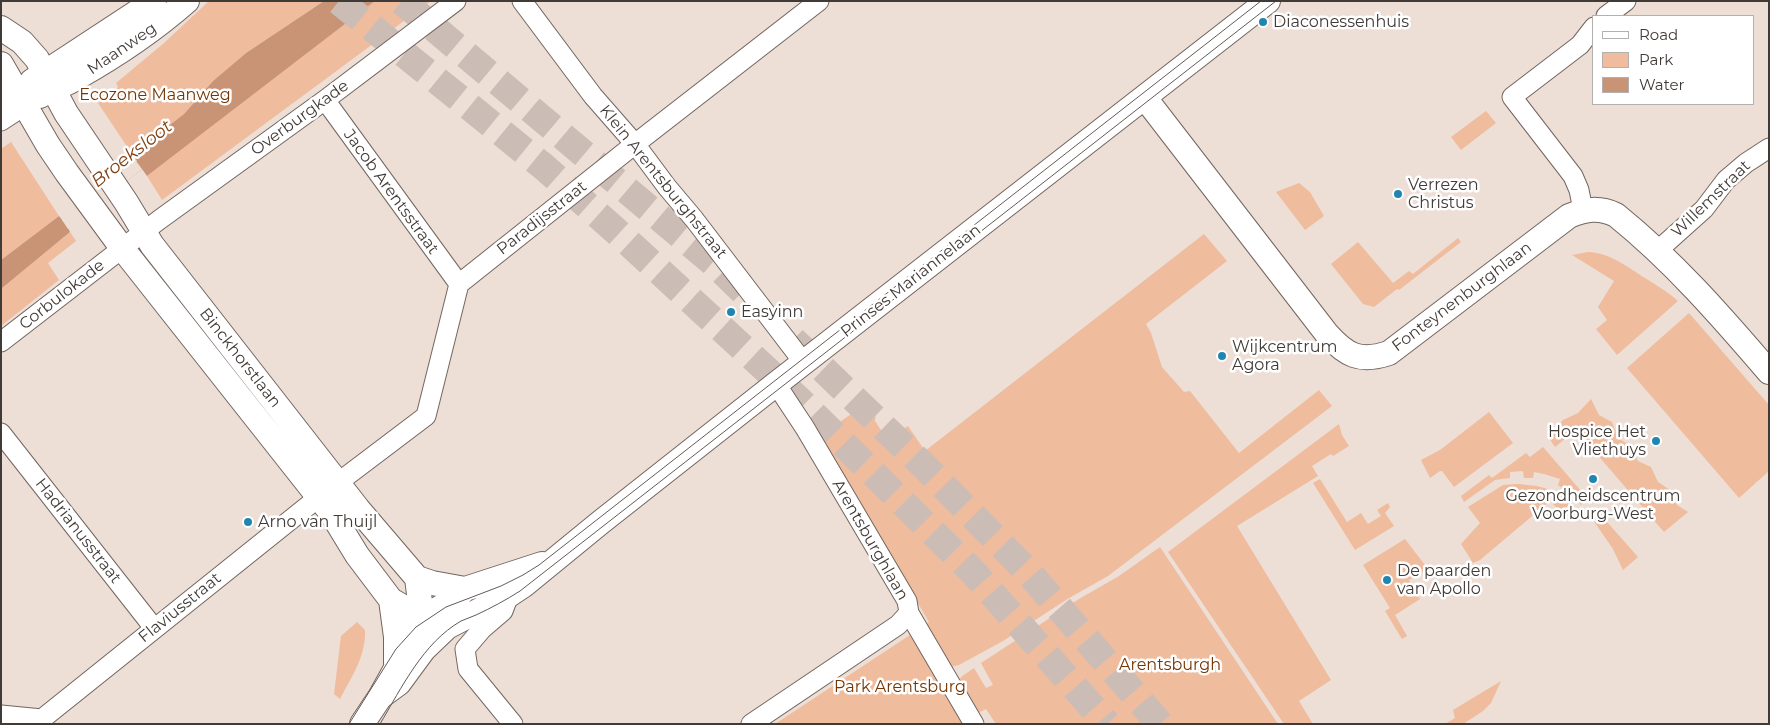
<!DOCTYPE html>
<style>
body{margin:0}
#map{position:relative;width:1770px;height:725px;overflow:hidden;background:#edded6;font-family:Montserrat,sans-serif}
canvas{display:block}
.frame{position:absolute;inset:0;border:2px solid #413b38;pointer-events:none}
.legend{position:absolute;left:1592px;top:15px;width:162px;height:90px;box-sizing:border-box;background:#fff;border:1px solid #b3b1af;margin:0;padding:6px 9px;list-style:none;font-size:15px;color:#413b38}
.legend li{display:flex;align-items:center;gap:10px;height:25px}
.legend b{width:25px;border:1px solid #b3b1af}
</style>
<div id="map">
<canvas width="1770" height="725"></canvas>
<div class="frame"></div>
<ul class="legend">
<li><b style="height:6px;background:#fff"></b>Road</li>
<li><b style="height:14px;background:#f0bc9e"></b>Park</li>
<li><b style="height:14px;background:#c99476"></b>Water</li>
</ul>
</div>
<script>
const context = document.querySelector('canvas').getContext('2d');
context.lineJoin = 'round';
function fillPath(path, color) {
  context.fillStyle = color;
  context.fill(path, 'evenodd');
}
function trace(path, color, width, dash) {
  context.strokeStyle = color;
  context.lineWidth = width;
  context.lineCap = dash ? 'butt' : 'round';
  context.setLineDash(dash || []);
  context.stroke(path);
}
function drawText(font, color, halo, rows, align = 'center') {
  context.font = font + ' Montserrat,sans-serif';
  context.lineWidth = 5;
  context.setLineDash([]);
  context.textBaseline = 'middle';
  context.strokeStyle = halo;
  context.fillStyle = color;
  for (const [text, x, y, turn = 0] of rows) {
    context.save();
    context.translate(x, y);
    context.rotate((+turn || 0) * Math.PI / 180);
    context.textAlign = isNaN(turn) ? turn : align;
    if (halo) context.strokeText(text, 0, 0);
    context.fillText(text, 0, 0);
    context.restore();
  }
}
fillPath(new Path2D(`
 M209 1H324L246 53 213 81 184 114 132 154 98 103 118 87 116 83 164 43Z
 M375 1H431L162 200 147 176Z
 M1486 111 1496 123 1461 150 1451 137Z
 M11 142 59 216 1 260V149Z
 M1299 183 1310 192 1324 216 1305 230 1276 192Z
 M70 232 76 241 48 263 59 280 1 326V289Z
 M1204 234 1227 261 1146 324 1151 333 1162 367 1184 392 1190 391 1239 453 1319 390 1332 406 1108 576 1069 598 1003 641 959 665 950 667 926 624 929 622 820 436 871 400 876 408 875 421 887 439 908 426 925 451Z
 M1458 238 1461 242 1399 290 1397 289 1374 307 1363 304 1331 264 1358 242 1393 283 1409 271 1413 274Z
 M1588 252C1611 253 1627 267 1645 278 1656 285 1668 292 1678 301L1617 355 1596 329 1607 320 1598 307 1614 281 1572 255Z
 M1689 313 1769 405V471L1739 498 1627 368Z
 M1591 399 1599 415 1612 422 1618 438 1631 446 1638 461 1651 467 1658 482 1670 490 1677 505 1688 512 1664 532 1576 430 1555 447 1547 435 1553 432 1563 420 1578 413Z
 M1489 412 1513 443 1454 487 1442 471H1440L1430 478 1421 460 1440 450Z
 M1339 424 1342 435 1349 446 1333 456 1331 454 1312 466 1318 476 1237 526 1331 680 1299 701 1313 724H1284L1168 552Z
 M1543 447 1588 499 1581 505 1574 497 1558 485 1560 479 1544 474 1534 472 1533 478H1524L1523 471 1510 472V478L1495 480 1464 502 1461 496 1489 475 1492 478 1526 453 1530 457Z
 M1320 479 1347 522 1361 513 1368 524 1381 516 1377 510 1388 503 1390 507 1385 513 1394 526 1355 550 1313 483Z
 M1517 484C1541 486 1552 487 1570 504L1561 512 1550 501 1480 560 1473 563 1461 544 1480 523 1468 507 1503 485Z
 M1600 514 1638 557 1623 570 1613 549 1593 520Z
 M1405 539 1428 569 1409 580 1420 599 1395 615 1407 636 1402 639 1385 611 1390 608 1363 565Z
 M1160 547 1278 724H996L986 709 978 713 959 683 961 677 974 668 986 688 993 685 981 663 1079 599 1119 576Z
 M357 622 365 630C366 656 352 676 340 699L334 694 341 636Z
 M913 633 967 724H775Z
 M1501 681 1491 703 1483 711 1463 724H1445L1455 718 1453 710Z`), '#f0bc9e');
fillPath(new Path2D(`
 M324 1H375L147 176 142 169 68 228 70 232 1 289V260L59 216 63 221 137 161 132 154 184 114 213 81 246 53Z`), '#c99476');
fillPath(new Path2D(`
 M136 161 142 169 68 229 62 220Z`), '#edded6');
trace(new Path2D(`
 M339 1 544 167 616 231 798 399 973 572 1107 724
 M402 1 716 265 750 298
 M793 340 926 468 1029 573 1160 724`), '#cbbdb6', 28, [28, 14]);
const minor = new Path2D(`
 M522 1 593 96 635 144 667 187 694 219 804 363
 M1606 16 1626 1
 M325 100 459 284
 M1 101 16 92
 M1 121 24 106
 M1583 210 1579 190 1573 176 1512 97 1580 45 1594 27
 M1656 252 1704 209 1726 180 1746 163 1769 148
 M1 342 159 220 325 100 456 1
 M776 384 805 428 907 601 909 613 974 724
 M1 433 154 628
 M509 595 503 611 482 629 465 649 468 669 513 724
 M1 715 42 719
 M42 719 319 497 426 416 459 284 635 144 819 1
 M751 724 898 625 909 613`);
const tertiary = new Path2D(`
 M1 28 22 42 37 59 66 113 126 202 152 245 358 509 417 578 422 618
 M1 64 48 145 67 173 122 248 332 514 357 555 391 600 422 618 441 620 462 618
 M32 81 154 1
 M40 96C53 88 66 85 78 77 117 55 154 30 187 1
 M1145 98 1327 334C1346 355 1359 363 1389 353L1569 216C1586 209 1599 207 1616 215 1673 261 1721 316 1769 372
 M417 578 432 583 465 589
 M391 600 396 637V663
 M380 697 399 683 424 649 447 627 509 595 524 585 601 522 776 384 1268 1
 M362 724 380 697 400 661 412 634 422 618 455 599 465 589 542 564`);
trace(minor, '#72665f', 21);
trace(tertiary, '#72665f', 26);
trace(minor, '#fff', 19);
trace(tertiary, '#fff', 24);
trace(new Path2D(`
 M349 724 396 649 416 627 446 607 501 586 523 575 539 565 1261 1
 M380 724C402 687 423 643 461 621 466 619 471 617 476 615 491 608 506 600 520 591L1276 1`), '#635b57', 1);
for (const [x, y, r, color] of [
 [1263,22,5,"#2086af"],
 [1398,194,5,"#2086af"],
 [731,312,5,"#2086af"],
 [1222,356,5,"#2086af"],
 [1656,441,5,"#2086af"],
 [1593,479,5,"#2086af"],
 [248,522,5,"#2086af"],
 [1387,580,5,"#2086af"]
]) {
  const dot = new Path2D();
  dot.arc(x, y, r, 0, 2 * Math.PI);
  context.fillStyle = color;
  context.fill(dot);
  trace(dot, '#fff', 2);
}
drawText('16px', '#413b38', '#fff', [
 ["Diaconessenhuis",1273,22],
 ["Verrezen",1408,185],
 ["Christus",1408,203],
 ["Easyinn",741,312],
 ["Wijkcentrum",1232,347],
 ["Agora",1232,365],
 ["Hospice Het",1646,432,"right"],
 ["Vliethuys",1646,450,"right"],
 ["Gezondheidscentrum",1593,496,"center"],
 ["Voorburg-West",1593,514,"center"],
 ["Arno van Thuijl",258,522],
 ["De paarden",1397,571],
 ["van Apollo",1397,589]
], 'left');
drawText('16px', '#413b38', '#fff', [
 ["Maanweg",122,49,-34],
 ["Overburgkade",300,118,-36],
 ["Klein Arentsburghstraat",663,182,51],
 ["Jacob Arentsstraat",391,192,54],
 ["Willemstraat",1711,199,-44],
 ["Paradijsstraat",542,218,-38],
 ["Prinses Mariannelaan",911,281,-38],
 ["Corbulokade",62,295,-38],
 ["Fonteynenburghlaan",1462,297,-37],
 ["Binckhorstlaan",240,358,52],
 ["Hadrianusstraat",78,531,52],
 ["Arentsburghlaan",870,540,60],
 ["Flaviusstraat",180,608,-39]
]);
drawText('16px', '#763500', '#fff', [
 ["Ecozone Maanweg",155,95],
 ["Arentsburgh",1170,665],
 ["Park Arentsburg",900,687]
]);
drawText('italic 18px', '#814011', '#fff', [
 ["Broeksloot",132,154,-38]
]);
</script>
